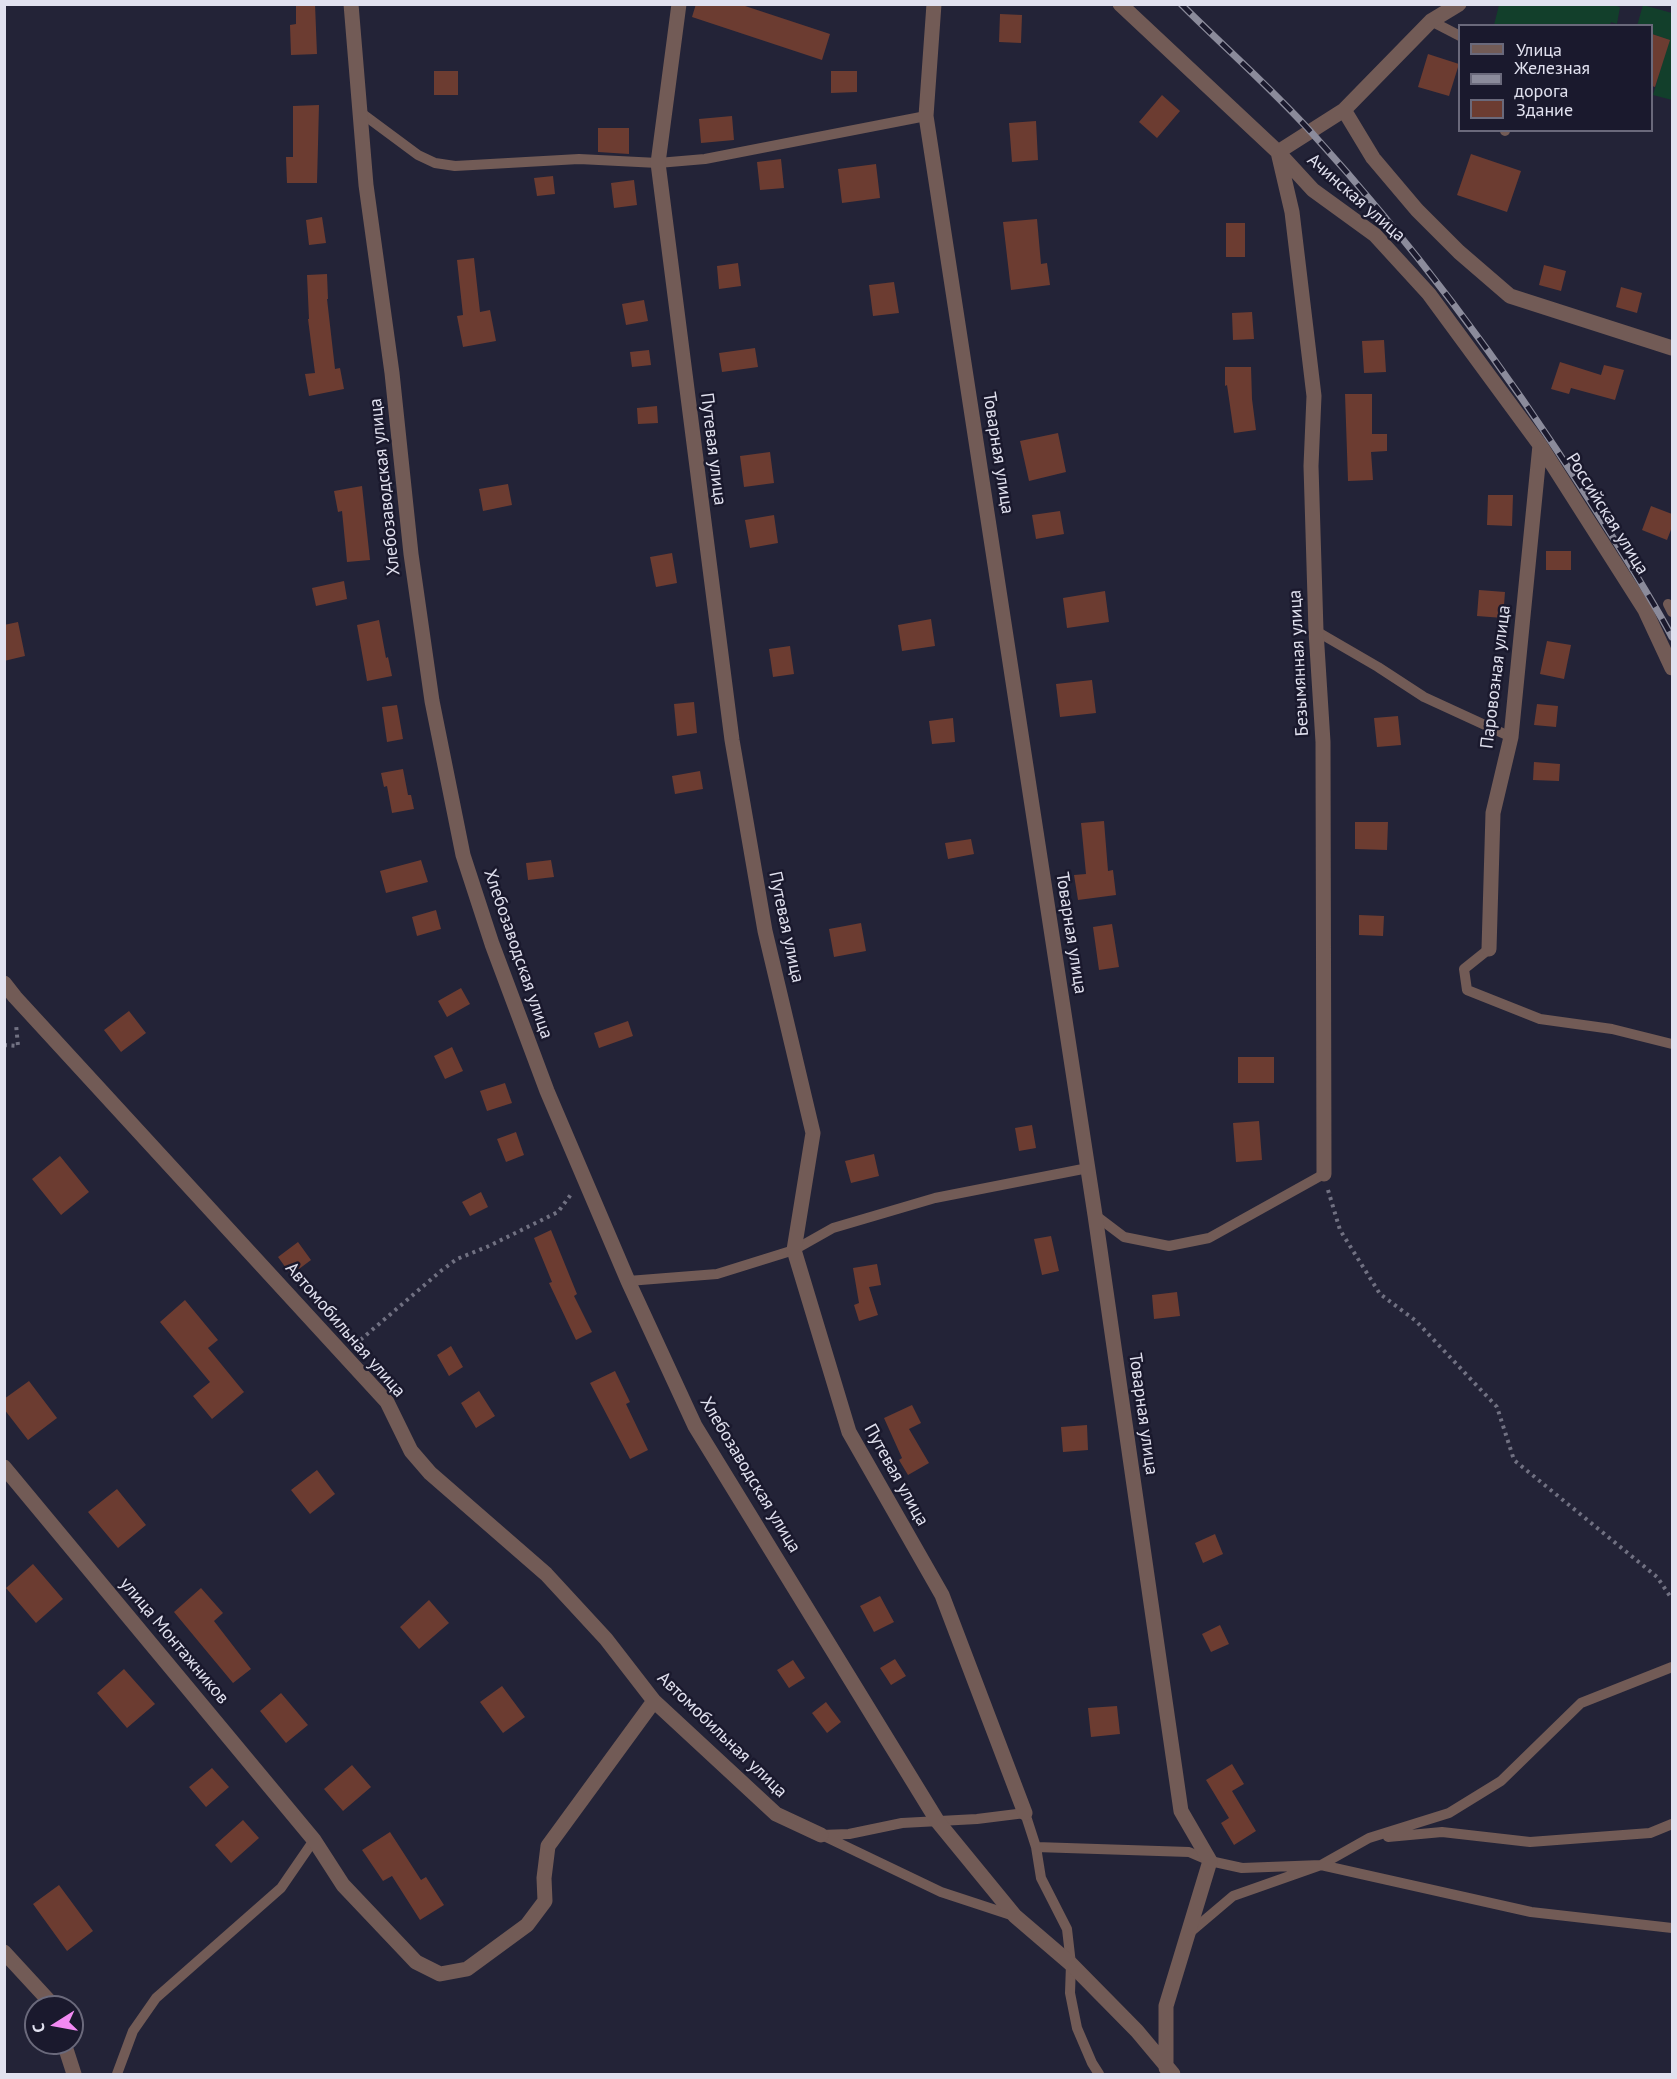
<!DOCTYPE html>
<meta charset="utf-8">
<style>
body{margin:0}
#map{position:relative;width:1677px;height:2079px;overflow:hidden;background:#232337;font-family:"PT Sans",sans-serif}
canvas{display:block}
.frame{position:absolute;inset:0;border:6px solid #e1e1ef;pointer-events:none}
.legend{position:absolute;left:1458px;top:24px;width:195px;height:108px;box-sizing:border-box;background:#1a192d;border:2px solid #6a697b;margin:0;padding:8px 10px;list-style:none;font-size:18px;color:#e1e1ef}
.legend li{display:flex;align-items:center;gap:12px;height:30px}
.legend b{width:30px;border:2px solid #6a697b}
.north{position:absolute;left:24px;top:1995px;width:60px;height:60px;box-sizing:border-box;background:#1a192d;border:2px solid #6a697b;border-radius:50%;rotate:259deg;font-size:16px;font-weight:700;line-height:24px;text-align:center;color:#e1e1ef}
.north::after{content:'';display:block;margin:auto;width:21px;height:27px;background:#f28af3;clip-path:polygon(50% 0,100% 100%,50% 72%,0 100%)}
</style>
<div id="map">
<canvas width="1677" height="2079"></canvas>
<div class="frame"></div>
<ul class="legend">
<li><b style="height:8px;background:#725b56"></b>Улица</li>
<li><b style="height:8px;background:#8b8b9b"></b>Железная дорога</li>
<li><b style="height:16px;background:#6c3c31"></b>Здание</li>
</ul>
<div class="north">С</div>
</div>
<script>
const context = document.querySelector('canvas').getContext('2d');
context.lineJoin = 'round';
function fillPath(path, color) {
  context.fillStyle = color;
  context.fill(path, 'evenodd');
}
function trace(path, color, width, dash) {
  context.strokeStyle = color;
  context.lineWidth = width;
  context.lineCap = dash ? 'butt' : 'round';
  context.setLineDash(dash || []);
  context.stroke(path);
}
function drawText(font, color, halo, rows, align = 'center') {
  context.font = font + ' "PT Sans",sans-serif';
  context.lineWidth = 5;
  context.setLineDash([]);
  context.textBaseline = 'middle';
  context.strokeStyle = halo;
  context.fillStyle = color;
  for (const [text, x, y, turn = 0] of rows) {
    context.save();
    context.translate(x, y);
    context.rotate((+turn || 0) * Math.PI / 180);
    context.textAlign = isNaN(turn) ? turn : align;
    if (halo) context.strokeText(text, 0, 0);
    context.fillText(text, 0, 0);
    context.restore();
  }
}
fillPath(new Path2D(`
 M1609 4 1620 7 1617 24 1611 22 1610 25H1494L1499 5Z
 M1643 5 1672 13V100L1653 95 1669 40 1652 34V26H1637Z`), '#123f2b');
fillPath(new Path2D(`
 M296 4H315L317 54 291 55 290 25 296 24Z
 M696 4H739L830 34 822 60 692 17Z
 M1000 14 1022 15 1021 43 999 42Z
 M1652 34 1670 40 1655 87 1652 86Z
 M1428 54 1459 64 1449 96 1418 87Z
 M434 71H458V95H434Z
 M831 71H857V92L831 93Z
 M1162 95 1180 111 1157 138 1139 122Z
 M319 105 317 183H287L286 157H293V106Z
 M732 116 734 140 701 143 699 119Z
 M1036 121 1038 160 1012 162 1009 123Z
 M598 128H629V154L598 152Z
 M1471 154 1521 171 1507 212 1457 195Z
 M781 159 784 188 760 190 757 162Z
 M876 164 880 198 842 203 838 169Z
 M553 176 555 194 537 196 534 178Z
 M634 180 637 205 614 208 611 183Z
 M322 217 326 243 309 245 306 220Z
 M1037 219 1041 264 1047 263 1050 285 1011 290 1003 222Z
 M1226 223H1245V257H1226Z
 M474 258 480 312 490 310 496 341 463 347 457 316 463 315 457 260Z
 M738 263 741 286 719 289 717 266Z
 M1544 265 1566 271 1561 291 1539 285Z
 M327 274 328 299H327L335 369 340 368 344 389 309 396 305 374 315 373 308 319H309L307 275Z
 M894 282 899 313 873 316 869 285Z
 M1621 287 1642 293 1637 313 1616 307Z
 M644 300 648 321 626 325 622 304Z
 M1252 312 1254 339 1233 340 1232 313Z
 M1384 340 1386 372 1364 373 1362 341Z
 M755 348 758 367 722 372 719 353Z
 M649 350 651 365 632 367 630 352Z
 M1560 362 1601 375 1604 365 1624 370 1615 400 1571 388 1569 394 1551 389Z
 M1225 367H1251L1252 399 1256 430 1234 433 1227 385 1225 386Z
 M1345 394H1372V434H1387V451L1371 452 1373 480 1348 481Z
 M657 406 658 423 638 424 637 408Z
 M1058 433 1066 472 1029 481 1020 441Z
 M770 452 774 483 744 487 740 456Z
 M508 484 512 505 483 511 479 489Z
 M362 486 370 560 347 562 342 511 338 512 334 491Z
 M1488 495H1513L1512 526 1487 525Z
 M1651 506 1672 514V527L1667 540 1642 530Z
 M1060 511 1064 534 1036 539 1032 515Z
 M774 515 778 543 750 548 745 520Z
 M1546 551H1571V570H1546Z
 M672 553 677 583 656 587 650 557Z
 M344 581 347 599 316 606 312 588Z
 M1479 590 1505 592 1503 618 1477 616Z
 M1105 591 1109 622 1067 628 1063 598Z
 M931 619 935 646 902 651 898 625Z
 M379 620 386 658 388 657 392 676 367 681 357 625Z
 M18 622 25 656 4 661V625Z
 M1547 641 1571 645 1564 679 1540 674Z
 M790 646 794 674 773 677 769 649Z
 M1092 680 1096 713 1060 717 1056 684Z
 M694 702 697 733 677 736 674 704Z
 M1537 704 1558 706 1556 727 1534 725Z
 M397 705 403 739 387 742 382 707Z
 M1398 716 1401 745 1377 747 1374 718Z
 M953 718 955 742 932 744 929 721Z
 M1534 762 1560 764 1559 781 1533 780Z
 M403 769 408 795H411L414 809 392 813 387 786 384 787 381 773Z
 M700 771 703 789 675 794 672 776Z
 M1104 821 1108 871 1113 870 1116 895 1078 900 1074 875 1086 874 1081 823Z
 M1355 822H1388L1387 850 1355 849Z
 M971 839 974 854 948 859 945 843Z
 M421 860 428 882 386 893 380 871Z
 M551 860 554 877 528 880 526 863Z
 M436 910 441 929 417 936 412 917Z
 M1359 915 1384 916 1383 936 1359 935Z
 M861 923 866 951 834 957 829 929Z
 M1112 924 1119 967 1099 970 1093 927Z
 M461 988 470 1004 447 1017 438 1001Z
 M129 1011 146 1033 121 1052 104 1030Z
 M628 1021 633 1036 599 1048 594 1033Z
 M452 1047 463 1071 445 1079 434 1056Z
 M1238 1057H1274V1083H1238Z
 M505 1083 512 1103 487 1111 480 1091Z
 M1259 1121 1262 1160 1236 1162 1233 1123Z
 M1032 1125 1036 1148 1019 1151 1015 1128Z
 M516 1132 524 1155 506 1162 497 1139Z
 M874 1154 879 1176 851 1183 845 1161Z
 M60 1156 89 1192 61 1215 32 1179Z
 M481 1192 488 1207 470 1216 462 1202Z
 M551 1230 577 1294 574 1296 592 1332 576 1340 549 1283 552 1282 534 1238Z
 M1051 1236 1059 1271 1042 1275 1034 1239Z
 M298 1242 311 1260 291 1275 278 1257Z
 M877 1264 881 1285 869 1287 878 1315 859 1321 854 1305 859 1303 853 1268Z
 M1177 1292 1180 1316 1154 1319 1152 1295Z
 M185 1300 218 1340 208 1348 244 1392 212 1419 193 1396 210 1382 160 1322Z
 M451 1346 463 1367 449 1376 437 1355Z
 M615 1371 630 1402 626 1404 648 1450 630 1459 590 1383Z
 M29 1381 57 1418 28 1440 4 1409V1399Z
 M479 1391 495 1416 476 1428 461 1403Z
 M912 1405 921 1423 909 1429 929 1463 908 1475 899 1460 902 1458 884 1418Z
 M1087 1425 1088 1450 1063 1452 1061 1427Z
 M317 1470 335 1494 310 1514 291 1490Z
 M117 1489 146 1525 118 1548 88 1512Z
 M1215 1534 1223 1554 1203 1563 1195 1543Z
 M33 1564 63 1599 36 1623 6 1588Z
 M201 1588 223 1613 214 1621 251 1669 233 1683 174 1612Z
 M880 1596 894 1622 874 1632 860 1606Z
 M429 1600 449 1623 419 1649 400 1627Z
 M1220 1625 1229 1644 1211 1652 1202 1634Z
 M895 1659 906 1676 891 1685 880 1668Z
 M793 1660 805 1678 789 1688 777 1670Z
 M124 1669 155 1704 127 1728 97 1693Z
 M502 1686 525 1717 503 1733 480 1702Z
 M281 1693 308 1725 286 1743 260 1711Z
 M826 1702 841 1722 827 1733 812 1713Z
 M1117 1706 1120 1734 1091 1737 1088 1708Z
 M1232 1764 1244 1784 1232 1791 1256 1831 1234 1845 1221 1823 1229 1818 1206 1780Z
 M352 1765 371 1787 343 1811 324 1789Z
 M212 1768 229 1787 206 1807 189 1787Z
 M243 1820 259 1838 231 1863 215 1845Z
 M390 1832 421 1880 426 1877 444 1905 420 1920 392 1876 383 1881 362 1850Z
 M59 1885 93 1931 67 1951 33 1904Z`), '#6c3c31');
trace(new Path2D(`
 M4 1045 18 1046 16 1024
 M1328 1190 1340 1230 1380 1294 1416 1321 1497 1407 1514 1460 1657 1577 1672 1599
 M354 1343 358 1342 442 1270 457 1259 489 1246 558 1212 572 1193`), '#717182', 4, [3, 4.5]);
trace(new Path2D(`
 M1431 21 1460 36
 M360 112 418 155 435 163 455 166 579 159 658 163 705 159 926 116
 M1505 131V130
 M1668 604 1672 612
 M1316 631 1378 667 1424 697 1511 737
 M1489 949 1464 969 1467 990 1540 1019 1612 1029 1672 1044
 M1095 1215 1124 1237 1169 1246 1209 1238 1324 1174
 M628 1281 717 1274 794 1250 833 1228 935 1198 1088 1168
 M821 1835 849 1834 902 1823 977 1819 1025 1813 1036 1847 1041 1878 1067 1929 1071 1964 1070 1993 1077 2028 1092 2063 1099 2074
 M824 1836 941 1892 1014 1916
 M1388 1837 1442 1832 1530 1842 1650 1833 1672 1824
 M1036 1847 1189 1852 1210 1861 1242 1868 1321 1865 1369 1838 1449 1813 1501 1781 1581 1703 1672 1667
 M1187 1935 1233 1896 1321 1865 1531 1912 1672 1928
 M117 2074 133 2031 156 1998 281 1888 314 1840`), '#725b56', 10);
trace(new Path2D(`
 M351 4 366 185 392 373 411 554 432 701 463 855 492 944 547 1091 628 1281 695 1426 938 1822 1015 1916 1071 1964 1137 2031 1173 2074
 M679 4 658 163 732 740 765 931 813 1133 794 1250 849 1432 942 1595 1025 1813
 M934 4 926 116 1095 1215 1181 1811 1210 1861 1166 2006V2068
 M1120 4 1278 152 1313 190 1375 235 1429 294 1540 445 1645 610 1672 668
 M1344 110 1373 158 1417 210 1459 252 1510 296 1672 348
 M1489 949 1493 813 1511 737 1540 445
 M4 983 15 997 387 1402 411 1451 430 1473 546 1574 606 1639 654 1701 776 1814 821 1835
 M1324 1174 1323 742 1316 631 1311 466 1314 396 1292 212 1278 152 1344 110 1431 21 1459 4
 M4 1467 314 1840 343 1885 416 1962 440 1974 467 1969 527 1925 545 1901 544 1878 548 1846 654 1701
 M4 1952 51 2003 52 2007
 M64 2043 74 2074`), '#725b56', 15);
const rail = new Path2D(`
 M1181 4C1224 47 1270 87 1311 132 1415 246 1507 371 1590 501 1618 546 1647 590 1672 637`);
trace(rail, '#8b8b9b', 7);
trace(rail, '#1a192d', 4.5, [14]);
drawText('18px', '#e1e1ef', '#1a192d', [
 ["Ачинская улица",1356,198,41],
 ["Путевая улица",713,449,83],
 ["Товарная улица",998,453,81],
 ["Хлебозаводская улица",385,487,-96],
 ["Российская улица",1607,514,58],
 ["Безымянная улица",1299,663,-93],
 ["Паровозная улица",1496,677,-83],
 ["Путевая улица",786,927,78],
 ["Товарная улица",1071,933,81],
 ["Хлебозаводская улица",518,954,71],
 ["Автомобильная улица",345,1330,49],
 ["Товарная улица",1143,1414,82],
 ["Хлебозаводская улица",750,1475,59],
 ["Путевая улица",896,1475,61],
 ["улица Монтажников",174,1641,50],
 ["Автомобильная улица",722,1735,44]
]);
</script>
